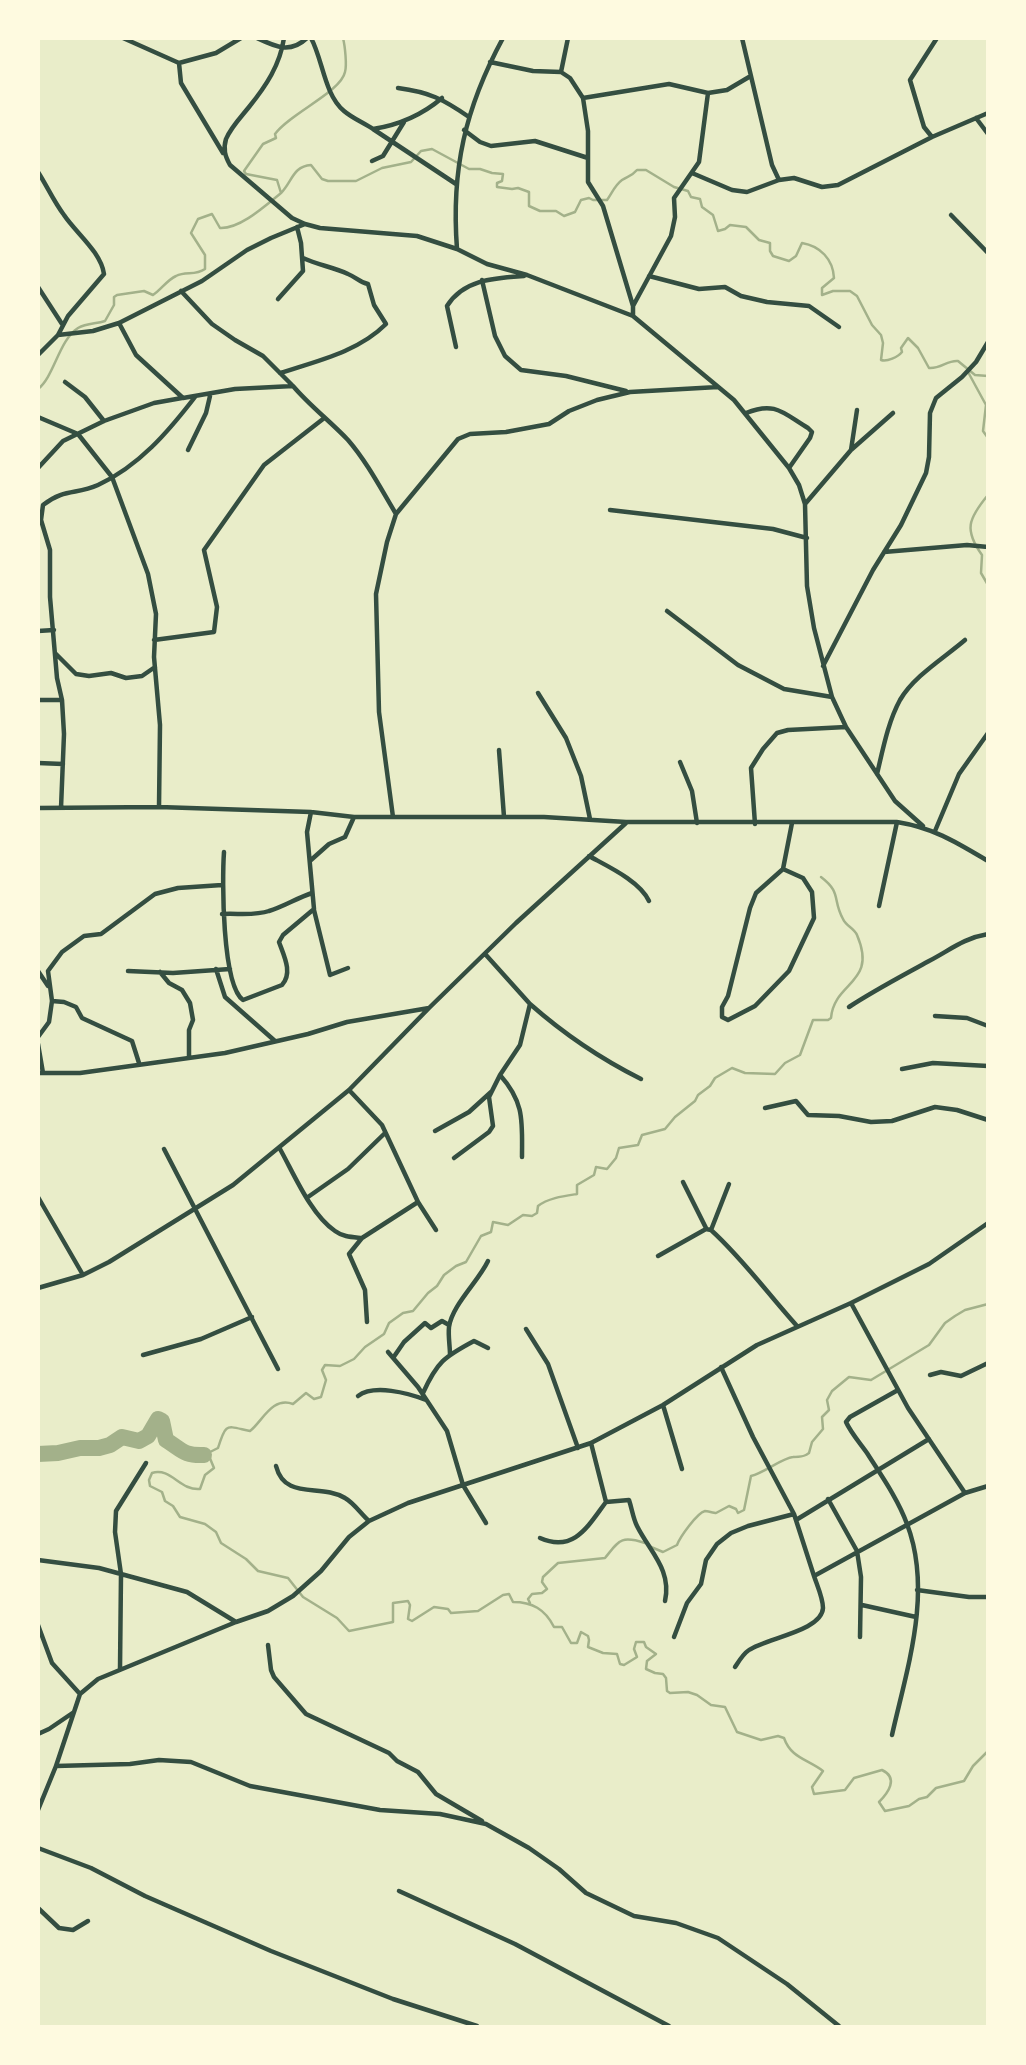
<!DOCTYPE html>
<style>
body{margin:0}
#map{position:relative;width:1026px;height:2065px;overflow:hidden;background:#e9edc9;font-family:Commissioner,sans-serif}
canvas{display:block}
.frame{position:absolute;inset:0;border:40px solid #fefae0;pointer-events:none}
</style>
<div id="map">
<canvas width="1026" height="2065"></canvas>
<div class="frame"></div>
</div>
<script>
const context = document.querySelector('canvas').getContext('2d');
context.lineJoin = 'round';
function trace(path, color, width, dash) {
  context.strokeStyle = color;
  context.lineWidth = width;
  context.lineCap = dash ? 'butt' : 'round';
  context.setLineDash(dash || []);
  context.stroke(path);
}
trace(new Path2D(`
 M281 193C292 182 293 166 311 165L322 179 328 181H356L382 168 411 162 421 151 432 149 469 169H480L492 173 503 174 502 181 497 183V187L512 189 518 188 529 192V206L540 211H556L564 216 575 212 581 200 589 198 593 200H607C612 193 615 185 622 180 628 176 632 176 637 170H646L674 187 688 191 691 197 700 199 702 207 713 215 718 231 725 229 730 225 746 227 759 240 770 243V251L773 256 789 261 796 256 802 243C820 246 833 259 834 278L822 288V295L833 291H850L857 296 872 325 881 335 883 343 881 360C887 362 898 357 902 352L901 348 908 338 918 348 929 368C941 369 947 360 958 361L975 375 988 376
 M968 372 986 405 983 431 988 438
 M38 389C54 377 59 340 78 328 87 323 96 324 105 321L114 305V297L117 295 144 291 153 295C161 290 167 280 176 276 186 271 195 276 205 269V255L191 233 198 219 212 214 220 228C240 229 265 206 281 193L277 180 246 174 244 171 263 144 276 138 275 134C289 114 341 92 345 72 347 65 345 46 343 38
 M988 495C968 519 964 530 982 555L981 573 988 585
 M821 877C842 893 832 899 843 919 846 926 854 928 857 935 878 984 834 981 831 1018L828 1020H813L800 1055 785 1063 775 1074 745 1073 732 1068 715 1078 710 1086 698 1095 695 1101 675 1117 665 1129 642 1135 638 1145 619 1148 616 1158 607 1169 596 1167 594 1175 577 1185V1194C564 1196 548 1198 538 1206L537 1213 532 1216 523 1215 508 1225 493 1222 491 1232 481 1236 466 1262 456 1266 444 1275 437 1286 428 1293 413 1311 403 1313 389 1323 384 1334 365 1347 354 1359 340 1366 325 1365 322 1370 326 1380 321 1397 314 1399 306 1393 293 1404C272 1396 262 1422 250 1431 226 1426 226 1422 218 1448L204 1455 209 1456 214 1468 205 1475 200 1489C180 1491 171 1467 152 1473L149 1480 150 1486 162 1492 165 1501 173 1506 180 1517 205 1524 216 1532 221 1543 246 1559 258 1571 288 1578 303 1597 337 1618 349 1631 393 1622V1603L408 1601 410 1605 408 1619 412 1621 434 1607 448 1609 451 1613 478 1611 503 1595 509 1594 513 1602C532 1602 545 1609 554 1627H562L571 1643H577L581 1632 588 1636 589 1640 588 1647 603 1653 617 1654 620 1664 624 1665 637 1657 634 1649 636 1642H644L646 1647 656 1654 647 1661 646 1669 655 1673 663 1674 666 1678 667 1691 670 1693 688 1692 697 1695 711 1705 725 1707 737 1732 761 1740 778 1736 784 1738C791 1758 807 1759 823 1771L812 1787 814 1794 845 1790 854 1778 882 1770C899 1778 888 1793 879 1802L885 1811 909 1806 919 1799 927 1797 936 1788 964 1781 973 1766 988 1751
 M651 1547 663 1552 677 1545C680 1537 697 1513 705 1511 707 1511 714 1513 716 1513L729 1506 736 1509 738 1513 744 1510 751 1476C764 1473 782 1458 793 1457 801 1456 802 1458 809 1453L812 1442 823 1429 822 1417 829 1410 827 1400 832 1391 849 1377 871 1380 929 1345 945 1323 955 1316 965 1310 988 1304
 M530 1603 528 1599 532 1594 542 1593 547 1589 542 1582 543 1577 558 1563 605 1558C619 1541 620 1535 645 1543`), '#a3b18a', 2.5);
trace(new Path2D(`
 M38 1454 58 1453 80 1448H99L110 1445 122 1437 139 1441 148 1436 158 1419 162 1421 166 1440C182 1450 184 1456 204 1455`), '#a3b18a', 16);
trace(new Path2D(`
 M123 38 179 63 216 53 241 38
 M257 38C276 47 290 54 307 38
 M284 38C280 65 266 86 249 107 241 117 231 127 226 139 223 149 225 156 230 165L292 218 305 224 320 228 417 236 457 249 487 264 527 275 633 316 734 400 789 468 799 485 805 504 807 586 814 628 832 697 846 727 895 801 923 826
 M311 38C323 60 324 94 344 111 352 118 364 123 373 129 399 125 422 115 442 98
 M742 38 772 165 779 180
 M490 62 533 71 561 72 570 78 583 98 588 131V182L603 206 633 306V316
 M179 63 181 83 223 153
 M561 72 568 38
 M398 88C429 92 443 99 469 117
 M583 98 669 84 708 93 727 90 749 77
 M976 118 988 134
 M373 129 456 184
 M464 130 480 142 491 146 535 141 588 158
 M932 137 924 127 910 80 937 38
 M372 161 383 156 404 122
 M38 172C47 186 54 202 64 215 76 233 101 252 104 274L68 316 58 335 38 355
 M692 173 732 190 747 192 779 180 794 178 822 187 838 185 932 137 988 113
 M951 215 988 253
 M457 249C451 170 465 108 503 38
 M649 276 699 289 725 287 741 296 767 302 809 306 839 327
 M482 280 495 336 505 356 521 370 566 376 626 391
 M38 287 62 324
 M181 291 212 324 235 340 263 356 292 385
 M278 299 303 271 301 243 297 227
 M633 306 671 236 675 217 674 198 699 162 708 93
 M119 323 136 355 183 398 235 389 293 386C310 406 330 421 348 440 367 462 381 489 396 514
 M58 335 93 331 119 323 202 281 247 250 271 238 305 224
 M456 347 447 306C464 279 495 278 524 276
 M280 373C317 361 358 352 386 324L374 305 368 284C359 282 356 277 348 274 333 267 318 265 303 258
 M65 382 85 397 104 421
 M746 413C775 401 783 413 808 428L812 432 810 438 789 468
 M38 417 78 434 112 477 148 574 156 614 154 657 160 725 159 807
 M188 450 206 413 210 396
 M851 450 857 410
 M38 468 63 441 104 421 154 403 182 398
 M805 504 851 450 893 413
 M610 510 773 529 807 538
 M884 552 967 545 988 547
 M667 611 738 665 784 689 832 697
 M38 631 54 630
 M154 640 214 632 217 607 204 550 264 465 323 419
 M56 654 76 674 89 676 111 673 126 678 142 676 155 667
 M823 666 873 570 901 525 926 473 929 457 930 413 936 398 962 377 976 362 988 342
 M538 693 566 738 581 776 590 819
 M38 700H62L57 678 50 597V550L41 520 43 505C65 488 76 495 98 485 139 466 168 432 195 397
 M499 750 504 817
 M680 762 692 791 697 823
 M38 763 63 764
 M877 774C883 749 888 722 900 700 914 676 944 658 965 640
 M38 808 159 807 311 812 354 817H544L626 822H897C934 828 956 842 988 861
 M61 808 64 734 62 700
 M393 817 379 712 376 594 387 542 396 514 458 439 470 434 506 432 549 424 569 411 597 400 630 392 718 387
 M755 824 751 768 763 749 777 733 788 730 846 727
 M935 831 959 774 988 733
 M224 852C222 879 222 985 243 1000L282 985C293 973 284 956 279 942L283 935 314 909 307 832 311 812
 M589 856C607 866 640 881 649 901
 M311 860 329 844 345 837 354 817
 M783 869 803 878 812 892 814 918 789 971 755 1006 728 1020 722 1017V1007L728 996 750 908 756 893 783 869 792 823
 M879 906 897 822
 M314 910 330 975 348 968
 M222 914C237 913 255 916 269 911 283 907 297 898 312 893
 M216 969 225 997 275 1041
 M38 971 48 986
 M128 971 173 973 230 969
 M160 972 169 983 182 990 190 1003 193 1020 189 1030V1058
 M52 1001 64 1002 76 1007 82 1018 132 1041 139 1063
 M530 1004C564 1034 601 1059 641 1079
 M849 1007C875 990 902 976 929 961 950 950 964 938 988 934
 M429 1008 516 923 626 823
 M935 1016 967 1018 988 1026
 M38 1037 49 1022 52 1001 48 971 62 952 84 936 101 934 155 894 178 888 222 885
 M38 1044 43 1073
 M902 1069 933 1063 988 1066
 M38 1073H80L225 1053 308 1034 347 1022 429 1008 349 1090 233 1185 109 1262 83 1275 38 1288
 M500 1075C525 1103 522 1122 522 1157
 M349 1090 382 1125 418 1202 436 1230
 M765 1108 796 1101 808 1115 839 1116 871 1122 892 1121 935 1107 957 1110 988 1120
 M435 1131 469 1112 491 1092
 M164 1149 278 1369
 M280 1149C294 1174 311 1215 335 1231 343 1237 352 1237 362 1238L418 1202
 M454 1158 489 1132 493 1126 489 1097 500 1075 520 1045 530 1004 486 955
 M683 1182 706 1228
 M38 1197 83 1275
 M308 1197 348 1169 384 1134
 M711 1230C743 1259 768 1294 797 1326
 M362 1238 349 1254 365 1290 367 1322
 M658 1256 706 1229 711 1230 729 1184
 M851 1303 908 1408 965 1493
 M526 1329 548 1364 578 1448
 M388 1352 418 1387 447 1431 463 1485 486 1523
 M143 1355 201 1339 252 1317
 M450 1355C450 1346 448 1336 449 1327 452 1305 478 1282 488 1261
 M393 1358 404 1342 425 1323 431 1328 442 1321 449 1325
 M721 1367 753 1437 794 1514 814 1576 965 1493 988 1486
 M930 1375 941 1372 961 1376 988 1363
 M423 1393C437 1362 444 1357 474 1341L488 1348
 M358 1396C374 1384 408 1393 426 1400
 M663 1405 682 1469
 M591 1443 606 1502
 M276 1466C285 1501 321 1483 345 1498 354 1503 361 1514 369 1521
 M828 1499 857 1551 861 1577 860 1637
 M796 1520 929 1439
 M540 1538C574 1553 588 1526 606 1502L629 1500C632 1509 633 1518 637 1526 650 1552 672 1570 665 1601
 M38 1560 99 1568 187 1592 236 1622 268 1611 293 1596 321 1571 349 1537 369 1521 408 1503 591 1443 663 1405 757 1345 851 1303 929 1264 988 1223
 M917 1590 969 1597H988
 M862 1605 916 1617
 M38 1625 52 1663 80 1694
 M674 1637 687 1603 701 1584 706 1560 717 1544 731 1533 748 1526 794 1514
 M268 1645 271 1670 274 1677 306 1714 389 1753 397 1761 418 1772 436 1794 482 1821
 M735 1667C739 1661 743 1654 749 1650 766 1638 822 1631 823 1608 823 1598 817 1585 814 1576
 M120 1669 121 1574 115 1532 116 1511 146 1463
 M74 1712 56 1766 130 1764 159 1760 191 1762 250 1786 380 1810 440 1814 486 1824 529 1848 559 1869 586 1893 634 1916 676 1923 718 1938 787 1984 839 2026
 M38 1734 49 1729 74 1712 80 1694 98 1679 236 1622
 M892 1735C907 1668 933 1592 907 1524 898 1499 881 1475 867 1453 860 1443 851 1433 846 1422L850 1417 898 1390
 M38 1810 56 1766
 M38 1848 91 1868 145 1896 271 1951 393 1999 477 2026
 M399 1891 515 1944 669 2026
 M38 1908 59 1928 73 1930 88 1921`), '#344e41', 4.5);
</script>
